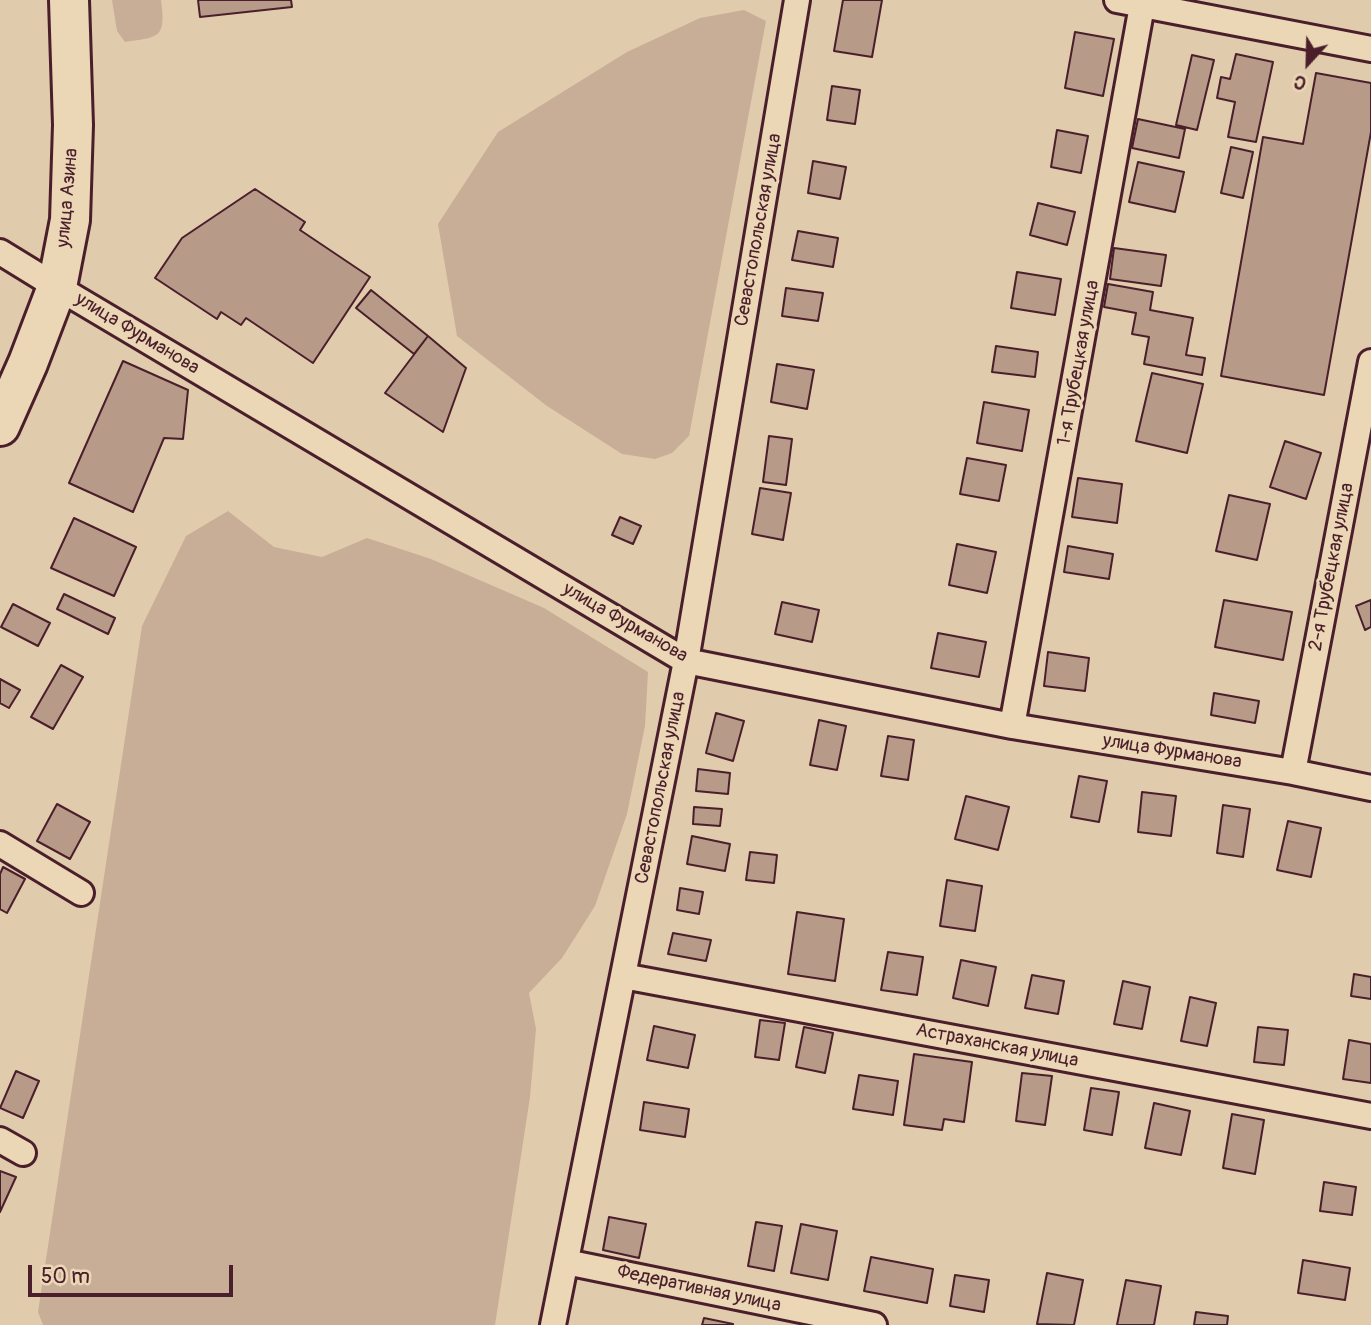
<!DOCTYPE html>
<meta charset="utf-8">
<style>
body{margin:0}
#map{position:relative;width:1371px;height:1325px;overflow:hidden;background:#e1cbad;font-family:Pangolin,sans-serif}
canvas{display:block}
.north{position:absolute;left:1273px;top:28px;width:70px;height:70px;-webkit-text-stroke:5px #ebd6b5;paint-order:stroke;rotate:202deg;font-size:19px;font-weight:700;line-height:28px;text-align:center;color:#4a1f2b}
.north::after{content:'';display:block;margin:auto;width:24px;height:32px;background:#4a1f2b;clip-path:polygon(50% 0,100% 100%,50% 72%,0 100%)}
.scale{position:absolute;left:28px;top:1265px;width:205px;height:32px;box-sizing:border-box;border:4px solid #4a1f2b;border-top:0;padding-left:9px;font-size:21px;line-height:24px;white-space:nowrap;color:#4a1f2b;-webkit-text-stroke:5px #ebd6b5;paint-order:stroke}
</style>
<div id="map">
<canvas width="1371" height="1325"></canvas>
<div class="north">С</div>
<div class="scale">50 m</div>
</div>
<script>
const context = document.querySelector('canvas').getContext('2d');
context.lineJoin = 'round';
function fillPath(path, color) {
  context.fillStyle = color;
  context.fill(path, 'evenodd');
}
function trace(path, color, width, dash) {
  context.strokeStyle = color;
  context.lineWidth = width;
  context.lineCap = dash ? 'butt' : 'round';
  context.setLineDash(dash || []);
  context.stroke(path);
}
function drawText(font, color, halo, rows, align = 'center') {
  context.font = font + ' Pangolin,sans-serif';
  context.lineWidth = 6;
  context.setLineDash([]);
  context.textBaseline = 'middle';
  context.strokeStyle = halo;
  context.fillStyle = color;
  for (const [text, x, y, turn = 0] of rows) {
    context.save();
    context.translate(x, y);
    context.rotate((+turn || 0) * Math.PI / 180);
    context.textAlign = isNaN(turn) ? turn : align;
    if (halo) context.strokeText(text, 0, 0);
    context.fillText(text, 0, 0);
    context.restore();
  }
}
fillPath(new Path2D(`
 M112 0H161C166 38 160 37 125 42L117 31Z
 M744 10 766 21 689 436 672 453 655 459 622 454 547 406 457 336 438 224 498 132 627 52 700 18Z
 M228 511 274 547 322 557 367 538 431 559 544 608 648 672 645 726 627 814 595 906 562 958 529 993 536 1029 530 1097 495 1325H43L38 1312 142 626 186 536Z`), '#c8ae97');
const building = new Path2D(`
 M198 0H291L292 7 200 17Z
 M843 0H882L872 57 834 51Z
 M1075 32 1114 39 1103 96 1065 88Z
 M1236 54 1273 62 1256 142 1228 137 1235 102 1217 98 1221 77 1230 79Z
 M1192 55 1214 60 1197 130 1176 125Z
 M1316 73 1371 83V132L1324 395 1221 376 1263 137 1303 144Z
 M832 86 860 90 855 124 827 120Z
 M1138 119 1185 129 1179 158 1132 148Z
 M1057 130 1088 136 1081 173 1051 167Z
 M1231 147 1253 152 1243 198 1221 193Z
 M813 161 846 167 840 199 808 193Z
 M1138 162 1184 172 1175 212 1129 202Z
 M255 189 305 222 300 230 370 277 313 363 246 318 241 325 221 312 217 319 155 278 182 238Z
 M1038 203 1075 212 1067 245 1030 235Z
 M798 231 838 238 833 267 792 260Z
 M1114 248 1166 255 1161 286 1110 279Z
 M1017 272 1061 279 1055 315 1011 308Z
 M1108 284 1153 292 1150 310 1193 318 1186 355 1205 358 1202 375 1144 364 1149 337 1132 334 1136 313 1104 307Z
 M786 288 823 293 818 321 782 316Z
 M371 290 428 336 414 354 356 308Z
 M428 336 466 368 443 432 385 393Z
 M996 346 1038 352 1035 377 992 372Z
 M123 361 188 390 183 439 164 438 133 512 69 483Z
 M777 364 814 370 807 409 771 402Z
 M1152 373 1203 384 1187 453 1136 441Z
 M984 402 1029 410 1022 451 977 443Z
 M769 436 792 439 786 485 763 482Z
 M1285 441 1321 453 1306 499 1270 487Z
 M967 458 1006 465 999 501 960 494Z
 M1078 478 1122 484 1117 523 1072 517Z
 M760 488 791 493 783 540 752 534Z
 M1229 495 1270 504 1257 560 1216 551Z
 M620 517 641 526 633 544 612 535Z
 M74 518 136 547 114 596 51 568Z
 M957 544 996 552 987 593 949 585Z
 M1068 546 1113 554 1109 579 1064 572Z
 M64 594 115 618 108 634 57 609Z
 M1224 600 1292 612 1283 660 1215 647Z
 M1371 600V627L1365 630 1356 606Z
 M782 602 819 610 812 642 775 634Z
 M13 604 50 623 38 646 1 627Z
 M938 633 986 642 979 677 931 668Z
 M1048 652 1089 658 1085 691 1044 686Z
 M61 665 83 677 53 729 31 717Z
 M0 679 20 690 9 708 0 703Z
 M1214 693 1259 701 1255 723 1211 715Z
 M716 713 744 721 733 761 706 753Z
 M819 720 846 726 837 770 810 765Z
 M888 736 914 740 908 780 881 776Z
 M698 769 730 773 728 794 696 791Z
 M1079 776 1107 781 1099 822 1071 817Z
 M1142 792 1176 796 1171 836 1138 832Z
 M966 796 1009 807 998 850 955 839Z
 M57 804 90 822 70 859 37 841Z
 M1223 805 1250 809 1243 857 1217 853Z
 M694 807 722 809 720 826 693 824Z
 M1288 821 1321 828 1311 877 1277 870Z
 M692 836 730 844 725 871 687 864Z
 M750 852 777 855 774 883 746 880Z
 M3 867 25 879 7 913 0 909V874Z
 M947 880 982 886 975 931 940 926Z
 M680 888 703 892 699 914 677 910Z
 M797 912 844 919 835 981 788 974Z
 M673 933 711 940 706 961 668 954Z
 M888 952 923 957 917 995 881 990Z
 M961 960 996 967 988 1006 953 998Z
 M1354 974 1371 977V999L1351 996Z
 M1032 975 1064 981 1058 1014 1025 1008Z
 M1123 981 1150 987 1142 1029 1114 1024Z
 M1190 997 1216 1003 1207 1046 1181 1041Z
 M760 1020 785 1023 779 1060 755 1057Z
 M654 1026 695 1035 688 1068 647 1060Z
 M804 1027 833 1033 825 1073 796 1067Z
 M1258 1027 1288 1030 1284 1065 1254 1062Z
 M1349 1040 1371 1044V1083L1343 1079Z
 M914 1054 972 1062 964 1122 944 1119 942 1130 904 1125Z
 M16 1071 39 1081 23 1118 0 1108Z
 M1022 1073 1052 1076 1045 1125 1016 1121Z
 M859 1075 898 1081 893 1115 853 1109Z
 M1091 1088 1119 1092 1112 1135 1084 1130Z
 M644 1102 689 1109 685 1137 640 1130Z
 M1154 1103 1190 1111 1181 1155 1145 1148Z
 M1232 1114 1264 1120 1255 1174 1223 1168Z
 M0 1171 16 1177 0 1212Z
 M1324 1182 1356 1187 1352 1215 1320 1211Z
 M609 1217 646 1224 639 1258 603 1250Z
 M756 1222 782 1226 774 1271 748 1266Z
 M801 1224 837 1231 828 1280 791 1273Z
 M871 1257 933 1269 927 1303 864 1291Z
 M1303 1260 1350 1268 1345 1300 1298 1293Z
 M1047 1273 1083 1280 1074 1325 1037 1324Z
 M955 1275 989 1280 984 1312 950 1306Z
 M1126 1280 1161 1286 1154 1325H1117Z
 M1196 1312 1228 1316 1227 1325H1194Z
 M704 1318 733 1324V1325H702Z`);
fillPath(building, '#b79a88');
trace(building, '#4a1f2b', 2);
const street = new Path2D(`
 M1117 0 1371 49
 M0 252 57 287 686 661 1012 726 1293 772 1371 788
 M1012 726 1143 0
 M1293 772 1371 362
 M0 844 81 893
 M623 976 1371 1116
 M0 1140 23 1153
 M566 1262 874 1325
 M553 1325 686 661 797 0`);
const primary = new Path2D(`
 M0 426 28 363 57 287 70 220 73 125 69 0`);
trace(street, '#4a1f2b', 30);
trace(primary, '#4a1f2b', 44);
trace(street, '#ebd6b5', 24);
trace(primary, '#ebd6b5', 38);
drawText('19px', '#4a1f2b', '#ebd6b5', [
 ["улица Азина",68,198,-85],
 ["Севастопольская улица",759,230,-80],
 ["улица Фурманова",137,334,31],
 ["1-я Трубецкая улица",1079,363,-80],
 ["2-я Трубецкая улица",1332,567,-79],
 ["улица Фурманова",625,623,30],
 ["улица Фурманова",1172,752,9],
 ["Севастопольская улица",661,788,-79],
 ["Астраханская улица",997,1046,11],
 ["Федеративная улица",699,1289,12]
]);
</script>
